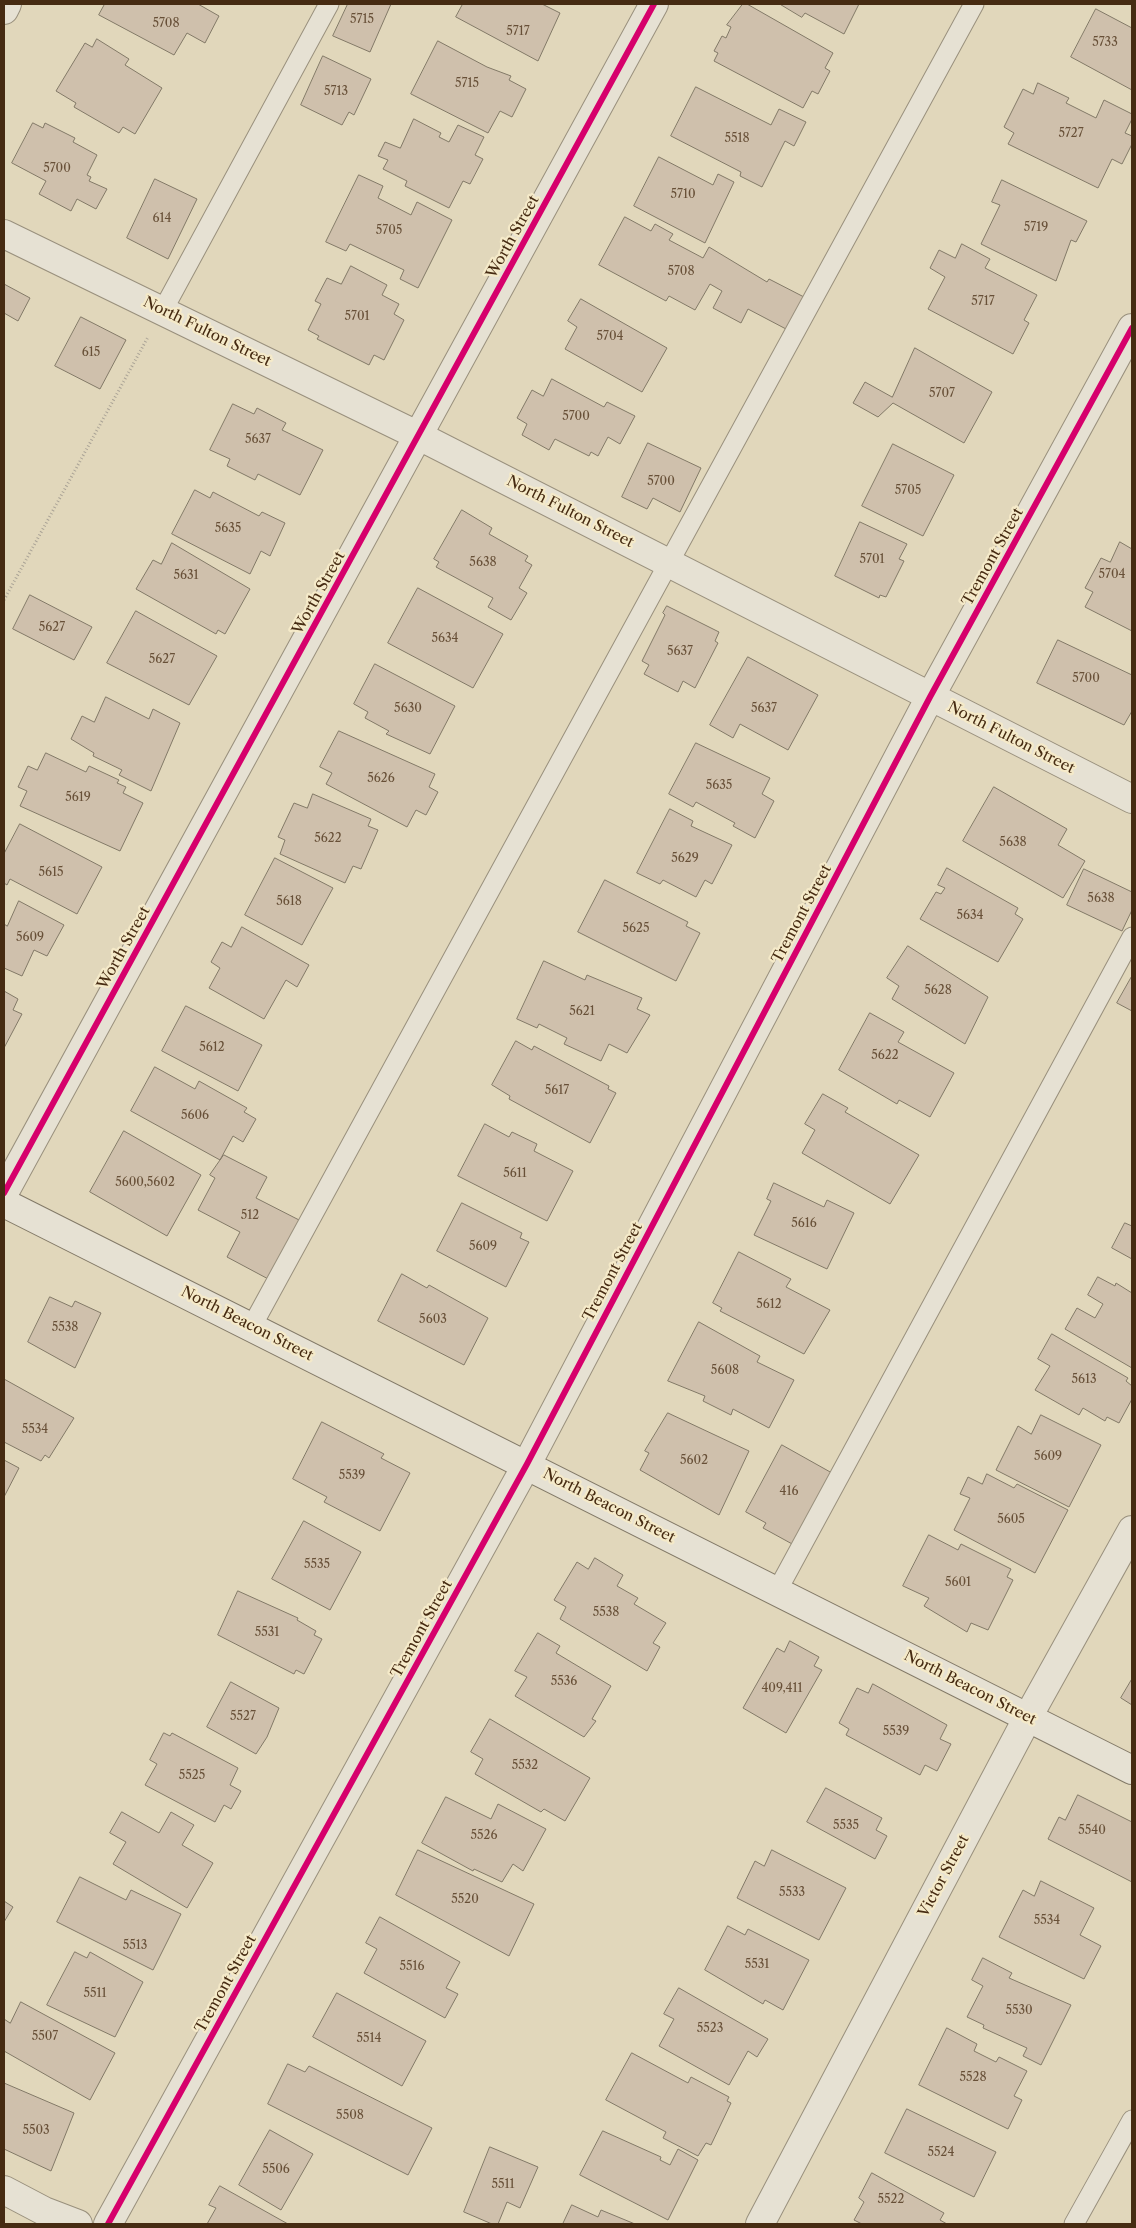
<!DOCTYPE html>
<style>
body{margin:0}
#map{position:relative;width:1136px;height:2228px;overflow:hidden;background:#e1d7bb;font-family:"Libre Caslon Text",serif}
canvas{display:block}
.frame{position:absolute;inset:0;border:5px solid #462b12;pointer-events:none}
</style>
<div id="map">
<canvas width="1136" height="2228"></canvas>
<div class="frame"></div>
</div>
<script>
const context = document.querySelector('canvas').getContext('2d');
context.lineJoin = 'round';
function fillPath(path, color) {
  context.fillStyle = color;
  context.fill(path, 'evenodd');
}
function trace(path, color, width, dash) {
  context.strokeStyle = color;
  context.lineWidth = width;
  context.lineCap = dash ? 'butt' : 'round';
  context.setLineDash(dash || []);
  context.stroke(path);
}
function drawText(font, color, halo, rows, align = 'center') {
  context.font = font + ' "Libre Caslon Text",serif';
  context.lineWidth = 4.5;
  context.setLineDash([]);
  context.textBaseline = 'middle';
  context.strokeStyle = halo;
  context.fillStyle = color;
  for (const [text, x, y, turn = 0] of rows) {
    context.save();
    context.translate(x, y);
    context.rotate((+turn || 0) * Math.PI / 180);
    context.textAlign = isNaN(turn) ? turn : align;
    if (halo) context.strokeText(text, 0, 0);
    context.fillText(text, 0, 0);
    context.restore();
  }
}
const building = new Path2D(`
 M105 4H198L219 16 205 43 187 33 174 55 99 15Z
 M348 4H391L370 52 333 36Z
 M463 4H542L560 13 538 61 456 17Z
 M743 4H747L833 53 825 68 830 71 818 94 812 91 803 108 714 61 718 53 714 51 722 36 726 38 731 27 727 25Z
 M780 4H859L844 34 805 13 802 17Z
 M1096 9 1132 28V90L1071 57Z
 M97 39 129 59 125 65 162 88 135 134 123 127 119 133 74 107 76 103 56 91 85 43 92 47Z
 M438 41 487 67 511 76 509 80 526 89 512 117 500 111 488 133 411 94Z
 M323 56 371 79 354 115 349 112 342 125 301 105Z
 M1038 83 1069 98 1066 103 1096 118 1104 100 1132 114V119L1125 133 1132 136V144L1122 164 1112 159 1098 188 1008 144 1014 133 1004 127 1023 89 1033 94Z
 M696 87 771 125 779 109 806 122 794 146 785 141 762 187 740 176 741 172 671 136Z
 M414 119 441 133 439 137 449 142 458 125 484 137 475 155 483 159 470 184 463 181 449 208 405 186 407 181 383 169 388 160 378 156 385 142 400 148Z
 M33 123 43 128 45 123 75 138 73 142 97 155 87 175 91 177 89 181 107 189 96 209 77 199 71 211 39 194 46 181 12 163Z
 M659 157 713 185 718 174 734 182 705 243 634 206Z
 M359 175 383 186 378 198 411 215 417 202 452 220 418 288 400 279 404 270 350 244 346 251 326 242Z
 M155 179 197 199 168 259 127 238Z
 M1002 180 1087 221 1076 242 1071 240 1056 281 981 244 1000 205 992 202Z
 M625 217 651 231 655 224 673 234 669 240 703 258 709 247 767 282 769 279 804 297 786 329 748 309 741 323 713 308 722 291 710 284 695 310 669 296 666 301 599 265Z
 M962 244 990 259 985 268 1037 295 1024 320 1029 323 1013 354 928 309 945 277 930 268 939 250 955 258Z
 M351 266 387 285 382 295 399 304 394 314 404 320 384 360 374 355 369 365 317 339 319 336 308 330 321 304 315 301 327 278 341 284Z
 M4 284 30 298 18 321 4 313Z
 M581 299 667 348 642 392 565 349 577 327 568 321Z
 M81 317 126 340 100 389 55 366Z
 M915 348 992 392 964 443 893 403 878 417 853 403 865 382 892 397Z
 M552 379 604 407 607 402 635 416 620 444 608 437 598 456 591 452 589 456 555 439 549 450 522 435 527 424 517 418 532 390 543 396Z
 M233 404 254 414 257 408 286 423 282 430 323 450 300 495 258 474 255 480 227 466 230 459 210 450Z
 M648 443 701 468 680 512 653 498 647 509 622 497Z
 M893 444 954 475 923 536 862 506Z
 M195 490 210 498 213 492 259 516 262 512 285 523 270 556 261 551 250 574 172 534Z
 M462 510 492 528 489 534 528 556 525 561 532 565 519 588 527 593 511 620 488 607 493 598 436 567 439 562 434 559Z
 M860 522 907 544 899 559 904 561 886 597 880 595 879 598 835 576Z
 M1120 542 1132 549V631L1085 607 1093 592 1085 588 1101 558 1110 562Z
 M172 543 250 589 225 634 218 630 216 634 136 589 153 560 161 564Z
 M418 588 503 634 473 688 388 643Z
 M30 595 92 627 74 660 13 629Z
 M667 606 719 632 715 641 718 643 695 688 683 681 678 692 644 674 649 665 642 661 665 615 663 613Z
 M136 611 217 656 189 705 107 663Z
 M1058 640 1132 675V711L1124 725 1037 683Z
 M748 657 818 695 788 750 740 724 733 738 710 725Z
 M375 664 455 706 430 754 386 734 389 731 365 718 368 712 354 704Z
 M106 697 149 719 153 709 180 723 151 791 119 775 122 770 93 756 94 753 71 739 82 716 94 722Z
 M339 731 435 774 429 787 438 792 426 815 416 810 407 827 326 784 332 773 320 767Z
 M696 743 770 778 762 794 774 801 755 838 733 826 735 823 696 802 693 807 669 794Z
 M46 753 86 772 89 766 119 780 117 783 126 787 123 793 143 803 120 851 20 806 27 791 18 787 28 766 37 770Z
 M994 787 1067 829 1058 845 1085 861 1063 898 963 841Z
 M313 794 371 819 368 826 378 830 361 869 353 866 345 883 280 854 285 840 278 837 294 803 307 808Z
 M670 809 693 821 691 826 732 845 712 884 705 880 696 897 663 880 660 884 637 873Z
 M20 824 102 867 77 914 10 879 7 885 4 883V854Z
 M275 858 333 888 302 945 245 915Z
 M947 868 1018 908 1015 914 1023 919 998 962 920 919 936 892 941 894 945 888 938 885Z
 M1084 869 1132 892V910L1122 931 1067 905Z
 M605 880 688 922 686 926 700 933 676 981 578 932Z
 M19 901 64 925 47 956 34 950 22 976 4 968V924L7 926Z
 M242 927 309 965 297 987 286 980 264 1019 209 988 220 968 211 962 222 942 231 947Z
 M908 946 988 997 965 1044 892 999 899 986 887 978Z
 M544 961 585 980 587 975 642 998 637 1009 650 1015 627 1053 609 1044 601 1061 564 1044 567 1038 539 1024 537 1028 517 1019Z
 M1132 976V1011L1117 1003Z
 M4 991 18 999 13 1010 22 1014 4 1048Z
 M186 1006 262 1045 238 1091 162 1051Z
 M870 1013 904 1032 898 1042 954 1073 930 1117 899 1100 897 1104 839 1070Z
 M516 1041 532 1050 534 1046 609 1086 608 1089 616 1093 590 1143 509 1099 510 1096 492 1085Z
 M155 1067 195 1089 199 1081 247 1108 244 1112 256 1119 243 1142 233 1136 220 1160 131 1111Z
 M823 1094 848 1108 845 1112 919 1155 890 1204 802 1153 815 1130 805 1124Z
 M485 1124 509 1137 512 1132 537 1144 534 1151 573 1171 547 1221 458 1176Z
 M124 1131 201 1175 167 1236 90 1192Z
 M224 1155 267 1177 256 1198 303 1222 272 1281 227 1257 240 1232 198 1210 215 1178 210 1175Z
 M774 1183 824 1207 827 1200 854 1213 827 1269 754 1235 771 1201 767 1199Z
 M462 1203 522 1233 520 1238 529 1242 506 1287 437 1251Z
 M1125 1223 1132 1226V1259L1112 1248Z
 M739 1252 791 1279 786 1287 830 1310 804 1354 720 1311 722 1308 713 1303Z
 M402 1274 427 1288 429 1285 488 1318 464 1365 378 1321Z
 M1098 1277 1115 1286 1116 1283 1132 1293V1368L1065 1329 1077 1308 1095 1318 1103 1304 1088 1295Z
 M50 1297 72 1307 75 1301 101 1313 75 1368 28 1342Z
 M699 1322 760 1356 757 1362 794 1380 769 1428 733 1409 731 1415 703 1401 705 1396 668 1381Z
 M1052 1334 1128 1378 1126 1381 1132 1386V1399L1119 1423 1107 1417 1105 1421 1083 1408 1079 1415 1035 1390 1050 1366 1038 1359Z
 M4 1379 74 1418 49 1458 45 1455 41 1461 4 1442Z
 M668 1413 749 1451 719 1515 640 1470 649 1453 645 1451Z
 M1041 1415 1101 1445 1069 1507 996 1470 1018 1426 1031 1434Z
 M322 1422 384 1454 381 1458 410 1473 380 1531 324 1502 327 1497 293 1479Z
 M782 1445 832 1473 794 1545 763 1528 766 1523 746 1512Z
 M4 1460 19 1468 4 1497Z
 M987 1474 1014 1488 1017 1484 1068 1510 1035 1573 954 1530 970 1498 960 1494 968 1477 982 1484Z
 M304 1521 361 1552 330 1610 272 1579Z
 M929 1535 958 1550 961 1544 1011 1569 1007 1577 1013 1580 988 1630 971 1623 967 1632 924 1606 929 1598 903 1586Z
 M595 1558 623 1575 617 1586 638 1598 634 1604 666 1623 653 1643 660 1647 647 1671 560 1619 566 1607 554 1600 577 1562 588 1569Z
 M238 1591 298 1618 297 1620 316 1631 314 1635 322 1639 304 1674 296 1670 294 1674 218 1635Z
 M538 1633 560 1646 556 1653 611 1686 592 1719 596 1721 584 1737 515 1696 527 1677 515 1671Z
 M790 1641 819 1657 814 1666 822 1670 786 1733 743 1708 777 1648 784 1652Z
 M1132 1679V1705L1121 1698Z
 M231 1682 279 1708 267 1737 256 1754 207 1727Z
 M873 1684 947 1725 940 1739 951 1744 937 1771 925 1765 920 1775 846 1735 849 1729 839 1723 857 1688 868 1693Z
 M490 1719 590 1778 565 1821 544 1809 541 1812 475 1774 483 1759 471 1752Z
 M164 1733 170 1736 172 1733 238 1768 230 1785 241 1791 231 1809 224 1805 215 1822 145 1785 157 1764 150 1760Z
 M826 1788 882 1818 876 1830 887 1836 875 1859 807 1822Z
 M1078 1795 1132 1822V1882L1048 1839 1059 1817 1065 1820Z
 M446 1797 491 1819 498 1804 546 1829 523 1871 513 1864 502 1882 474 1869 473 1871 422 1843Z
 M122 1812 159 1833 171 1812 194 1825 182 1845 213 1863 187 1908 113 1864 126 1842 110 1833Z
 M418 1850 534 1904 509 1956 396 1895Z
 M772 1850 846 1888 819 1940 737 1898 755 1861 764 1866Z
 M80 1877 126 1900 131 1890 181 1914 153 1970 57 1922Z
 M1041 1881 1094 1908 1080 1935 1101 1946 1084 1979 999 1937 1023 1890 1034 1896Z
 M4 1901 13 1907 4 1922Z
 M380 1917 460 1962 446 1988 458 1994 445 2018 364 1973 377 1949 366 1943Z
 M728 1926 745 1935 748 1929 809 1960 783 2010 765 2000 763 2004 705 1970Z
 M75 1952 87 1958 90 1952 143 1982 115 2037 47 2005Z
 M983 1958 1012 1973 1009 1978 1071 2005 1041 2065 1023 2056 1027 2048 983 2028 984 2025 967 2017 983 1986 972 1980Z
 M679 1988 768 2039 757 2057 748 2051 729 2085 659 2046 674 2019 664 2014Z
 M337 1993 426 2041 402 2086 313 2037Z
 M21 2002 115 2053 90 2100 4 2051V2019L10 2023Z
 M947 2028 977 2044 974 2051 996 2062 999 2057 1027 2071 1014 2096 1022 2100 1008 2129 919 2085Z
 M632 2053 688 2083 691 2077 729 2097 727 2101 731 2103 711 2145 706 2143 698 2156 663 2138 666 2132 606 2100Z
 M288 2064 305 2072 309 2066 432 2128 408 2175 268 2104Z
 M4 2083 74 2113 51 2171 4 2149Z
 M907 2109 996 2152 974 2197 885 2153Z
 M270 2130 313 2154 281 2210 239 2185Z
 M603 2131 661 2157 660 2160 670 2165 678 2149 698 2160 668 2220 580 2175Z
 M490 2147 538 2167 520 2208 507 2202 498 2224H492L464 2212Z
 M872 2173 944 2213 940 2220 947 2224H862L854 2220 864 2202 859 2198Z
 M220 2186 288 2224H207L216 2208 209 2205Z
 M572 2205 598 2217 601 2210 635 2224H563Z`);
fillPath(building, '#cfc0ac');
trace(building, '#827967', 1);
const lane = new Path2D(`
 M163 310 329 4
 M252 1326 974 4
 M777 1591 1132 937
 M1074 2224 1132 2120`);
const street = new Path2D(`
 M4 10 7 4
 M4 234 419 436 1132 799
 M4 1193 654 4
 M4 2190 44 2211 78 2224
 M108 2224 527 1464 930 697 1132 328
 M760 2224 1028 1717 1132 1530`);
const secondary = new Path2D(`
 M4 1203 1132 1770`);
trace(lane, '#99907d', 21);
trace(street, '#99907d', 30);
trace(secondary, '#827967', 30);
trace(new Path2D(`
 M4 600 148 337`), '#aaa396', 3, [1, 2.5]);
trace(lane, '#e6e1d3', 19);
trace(street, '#e6e1d3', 28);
trace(secondary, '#e6e1d3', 28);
trace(new Path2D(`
 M4 1193 654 4
 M108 2224 527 1464 930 697 1132 328`), '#d6006c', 6);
drawText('12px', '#685038', null, [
 ["5715",362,20],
 ["5708",166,24],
 ["5717",518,32],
 ["5733",1105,43],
 ["5715",467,84],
 ["5713",336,92],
 ["5727",1071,134],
 ["5518",737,139],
 ["5700",57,169],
 ["5710",683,195],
 ["614",162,219],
 ["5719",1036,228],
 ["5705",389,231],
 ["5708",681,272],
 ["5717",983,302],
 ["5701",357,317],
 ["5704",610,337],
 ["615",91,353],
 ["5707",942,394],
 ["5700",576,417],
 ["5637",258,440],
 ["5700",661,482],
 ["5705",908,491],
 ["5635",228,529],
 ["5701",872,560],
 ["5638",483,563],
 ["5704",1112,575],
 ["5631",186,576],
 ["5627",52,628],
 ["5634",445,639],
 ["5637",680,652],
 ["5627",162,660],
 ["5700",1086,679],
 ["5630",408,709],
 ["5637",764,709],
 ["5626",381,779],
 ["5635",719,786],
 ["5619",78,798],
 ["5622",328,839],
 ["5638",1013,843],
 ["5629",685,859],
 ["5615",51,873],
 ["5638",1101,899],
 ["5618",289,902],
 ["5634",970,916],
 ["5625",636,929],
 ["5609",30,938],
 ["5628",938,991],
 ["5621",582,1012],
 ["5612",212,1048],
 ["5622",885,1056],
 ["5617",557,1091],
 ["5606",195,1116],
 ["5611",515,1174],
 ["5600,5602",145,1183],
 ["512",250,1216],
 ["5616",804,1224],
 ["5609",483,1247],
 ["5612",769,1305],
 ["5603",433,1320],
 ["5538",65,1328],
 ["5608",725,1371],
 ["5613",1084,1380],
 ["5534",35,1430],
 ["5609",1048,1457],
 ["5602",694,1461],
 ["5539",352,1476],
 ["416",789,1492],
 ["5605",1011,1520],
 ["5535",317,1565],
 ["5601",958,1583],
 ["5538",606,1613],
 ["5531",267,1633],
 ["5536",564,1682],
 ["409,411",782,1689],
 ["5527",243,1717],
 ["5539",896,1732],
 ["5532",525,1766],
 ["5525",192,1776],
 ["5535",846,1826],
 ["5540",1092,1831],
 ["5526",484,1836],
 ["5533",792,1893],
 ["5520",465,1900],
 ["5534",1047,1921],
 ["5513",135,1946],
 ["5531",757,1965],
 ["5516",412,1967],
 ["5511",95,1994],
 ["5530",1019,2011],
 ["5523",710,2029],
 ["5507",45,2037],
 ["5514",369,2039],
 ["5528",973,2078],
 ["5508",350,2116],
 ["5503",36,2131],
 ["5524",941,2153],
 ["5506",276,2170],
 ["5511",503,2185],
 ["5522",891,2200]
]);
drawText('15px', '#462b12', '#f5eac9', [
 ["Worth Street",513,237,-61],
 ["North Fulton Street",207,332,26],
 ["North Fulton Street",570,512,27],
 ["Tremont Street",993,557,-61],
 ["Worth Street",319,593,-61],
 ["North Fulton Street",1011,738,27],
 ["Tremont Street",802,914,-62],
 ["Worth Street",124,948,-61],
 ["Tremont Street",613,1272,-62],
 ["North Beacon Street",247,1324,27],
 ["North Beacon Street",609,1506,27],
 ["Tremont Street",422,1629,-61],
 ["North Beacon Street",970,1688,27],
 ["Victor Street",944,1876,-62],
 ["Tremont Street",226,1984,-61]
]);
</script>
